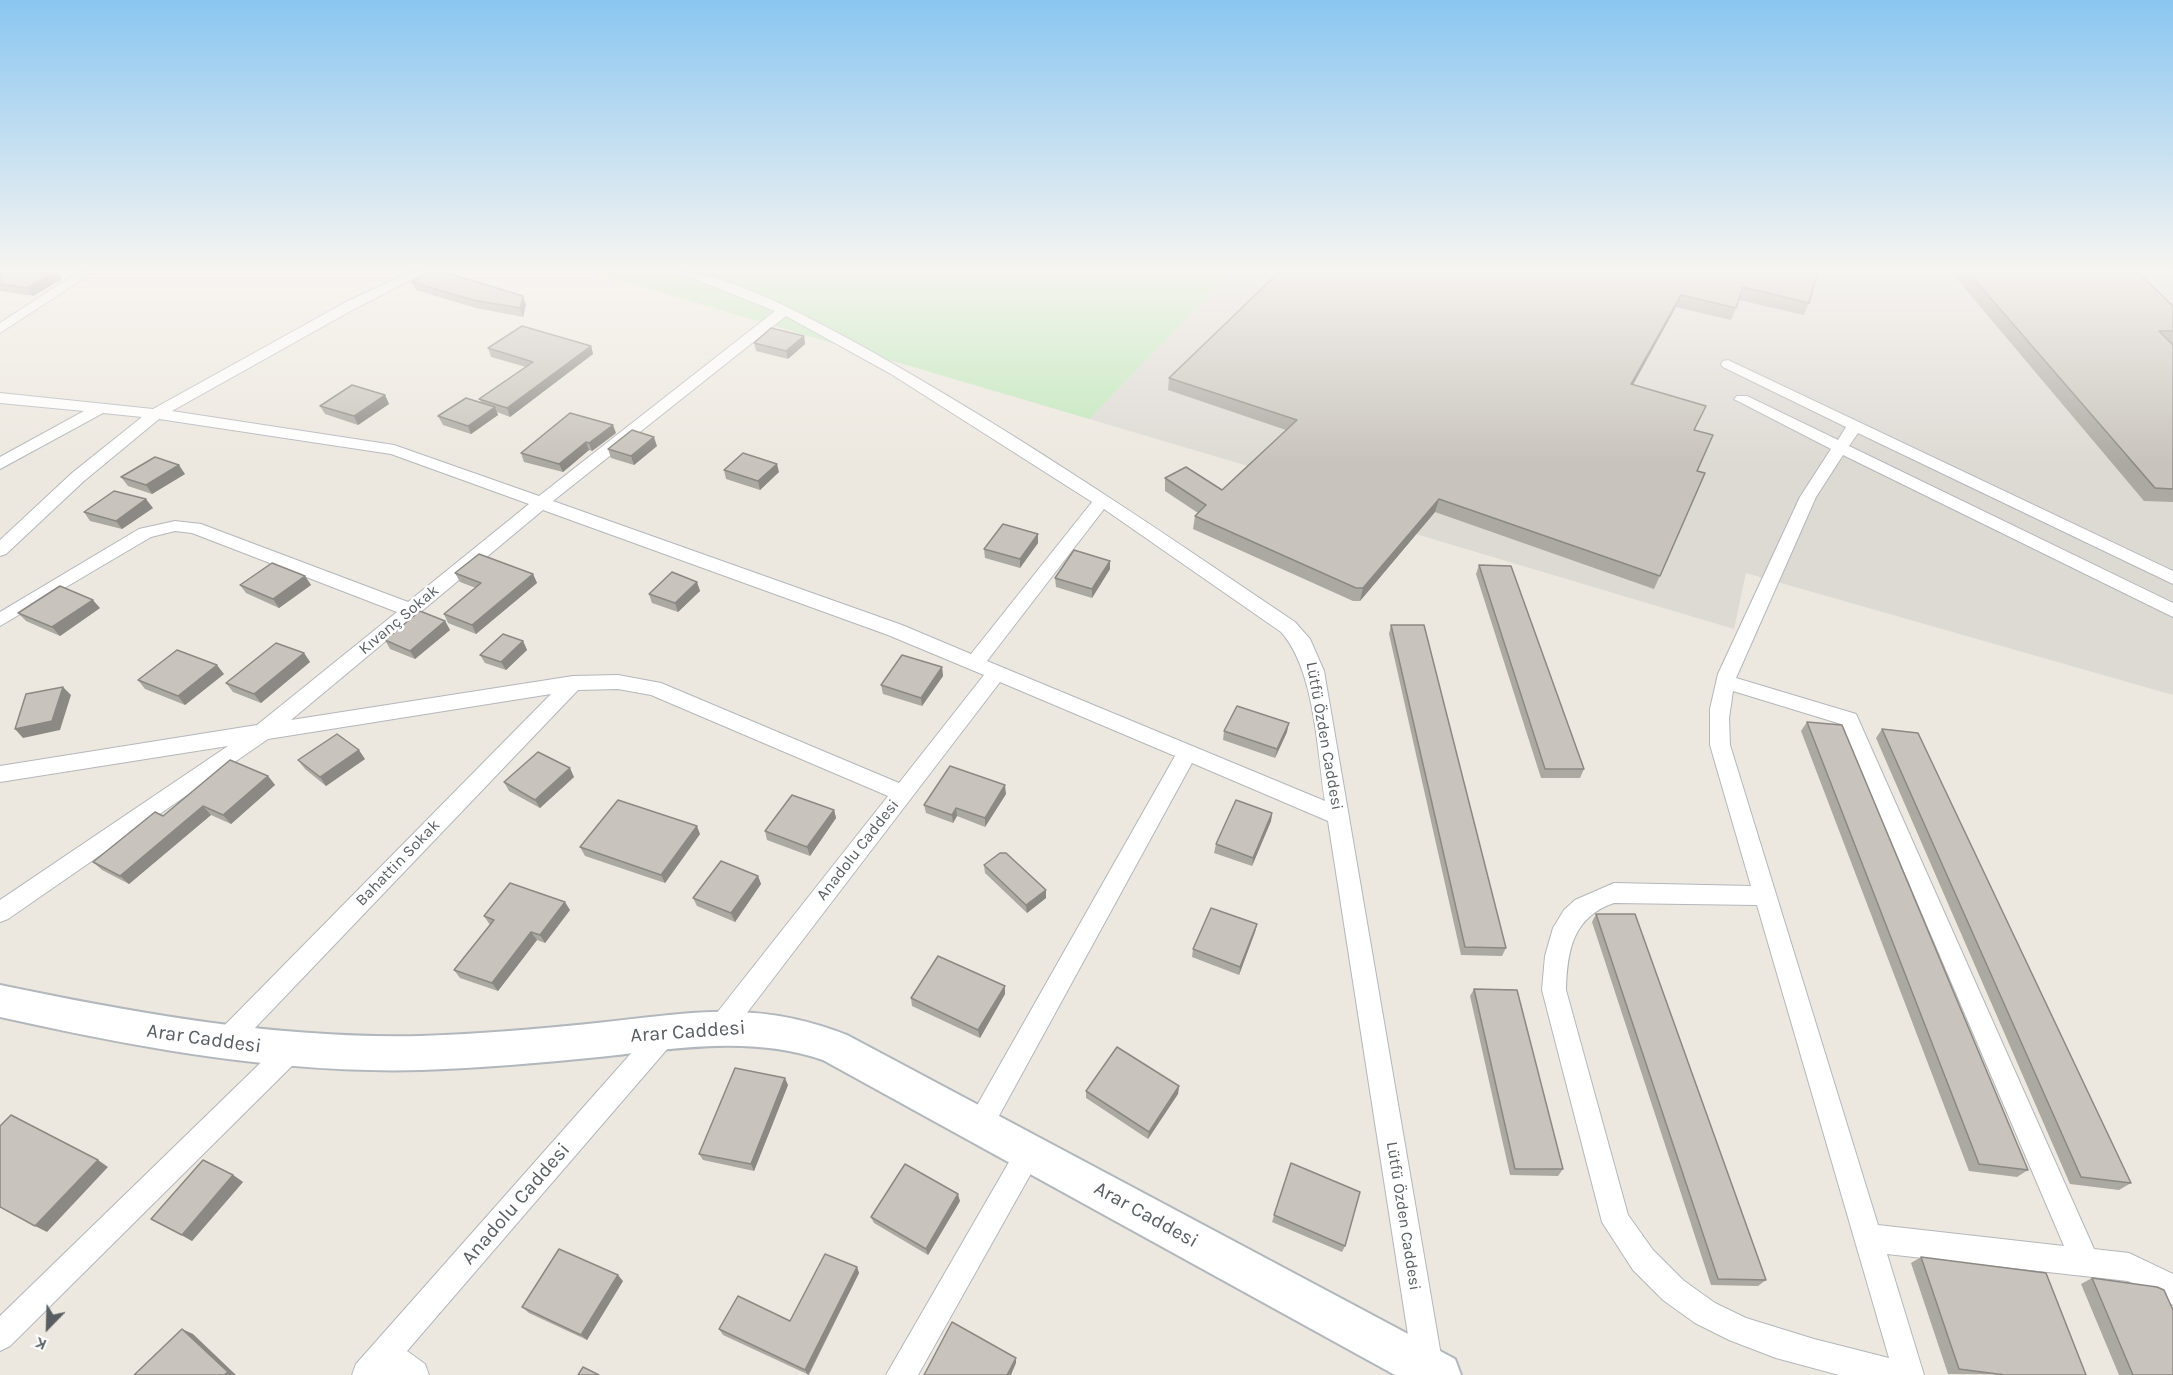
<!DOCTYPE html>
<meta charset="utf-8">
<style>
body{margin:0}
#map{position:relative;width:2173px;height:1375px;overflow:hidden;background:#ede8df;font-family:Karla,sans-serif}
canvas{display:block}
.north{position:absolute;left:18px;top:1297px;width:60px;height:60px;-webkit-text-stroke:4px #fff;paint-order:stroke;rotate:203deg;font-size:16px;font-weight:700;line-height:24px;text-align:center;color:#585e62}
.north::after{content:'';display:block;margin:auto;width:21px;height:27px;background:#585e62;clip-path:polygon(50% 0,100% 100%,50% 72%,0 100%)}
</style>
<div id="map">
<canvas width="2173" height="1375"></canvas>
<div class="north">K</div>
</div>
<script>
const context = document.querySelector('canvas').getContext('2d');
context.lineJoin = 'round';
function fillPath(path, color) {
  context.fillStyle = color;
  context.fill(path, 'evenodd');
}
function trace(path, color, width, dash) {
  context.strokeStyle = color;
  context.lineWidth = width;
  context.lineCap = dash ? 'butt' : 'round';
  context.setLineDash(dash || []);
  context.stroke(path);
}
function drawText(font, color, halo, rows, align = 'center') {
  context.font = font + ' Karla,sans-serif';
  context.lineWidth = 5;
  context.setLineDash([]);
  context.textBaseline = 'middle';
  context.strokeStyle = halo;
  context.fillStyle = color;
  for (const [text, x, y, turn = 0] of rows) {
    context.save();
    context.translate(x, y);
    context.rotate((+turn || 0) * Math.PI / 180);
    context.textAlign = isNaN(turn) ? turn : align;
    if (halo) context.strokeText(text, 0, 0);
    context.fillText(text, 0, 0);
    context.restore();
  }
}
fillPath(new Path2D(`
 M1231 272H2173V695L1746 573 1734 629 1409 532 1417 516 1089 419Z`), '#dddad4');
fillPath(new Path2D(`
 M592 272H1231L1089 419Z`), '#bfe7b9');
const street = new Path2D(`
 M78 272H93L0 333V323Z
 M410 272H427L356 308 172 411 394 445 539 496 775 311 677 272C726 272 804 315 849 339 1003 424 1149 523 1295 622L1310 639 1324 671 1443 1367 1440 1375H1416L1413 1367 1328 821 1192 763 989 1134 980 1138 971 1134 967 1125 971 1116 1175 756 1000 682 730 1035 721 1038 712 1035 709 1027 712 1019 888 796 651 695 618 689 578 690 233 1051 224 1055 215 1051 212 1043 215 1035 551 694 268 739 8 919 0 922V900L228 746 0 782V766L257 725 397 612 192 533 175 531 151 537 0 626V612L139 529 175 521 201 524 408 602 529 504 391 454 159 419 84 481 6 554 0 556V540L72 473 142 417 103 413 0 469V457L84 411 0 403V393L153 409 346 302ZM786 316 891 374 1092 502 971 654 902 625 553 501ZM1104 509 1281 632C1315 670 1317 750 1325 801L987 661ZM543 510 888 635 984 675 899 783 661 683 618 675 573 676 291 720Z
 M1728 360 2173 571V584L1858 433 1849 446 2173 603V617L1843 455 1816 497 1736 678 1856 714 2094 1249 2129 1253 2173 1274V1305L2128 1281 1887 1254 1924 1375H1839L1776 1358 1729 1340 1695 1323 1663 1300 1633 1270 1602 1222 1542 990 1545 956 1553 928 1564 910 1575 900 1614 883 1751 886 1710 745V709L1718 674 1800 497 1831 449 1734 399 1737 396H1747L1838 440 1846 427 1723 367 1721 364 1723 361ZM1733 691 1841 724 2064 1246 1878 1225 1730 745 1729 718ZM1614 903 1757 905 1889 1358 1814 1339 1746 1318 1715 1303 1683 1280 1653 1250 1628 1215 1566 990C1567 950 1573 917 1614 903Z
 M666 1020 675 1024 678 1032 675 1040 407 1351 425 1364 429 1375H352L356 1364 657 1024Z
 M291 1038 300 1042 304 1050 300 1058 10 1346 0 1351V1316L282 1042Z
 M1029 1139 1038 1143 1042 1152 1038 1161 918 1375H886L1020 1143Z`);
const secondary = new Path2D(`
 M0 985C139 1014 279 1039 421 1036 480 1034 539 1029 597 1023 691 1013 755 999 847 1035L1455 1359 1461 1375H1395L823 1060C749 1035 675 1049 599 1057 540 1063 481 1068 422 1070 280 1074 139 1048 0 1017Z`);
trace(street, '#b3b7bc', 2);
trace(secondary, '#b1b7bc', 4);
fillPath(street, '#fff');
fillPath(secondary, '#fff');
fillPath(new Path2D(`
 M0 272H58L62 279 33 296 0 291Z
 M1818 272 1809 303 1804 315 1739 300 1731 320 1676 307 1633 385 1695 430 1697 471 1705 473 1654 589 1435 512 1360 601H1353L1193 529 1195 516 1198 513 1165 491V478L1222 490 1286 430 1168 390 1169 378Z
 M1951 272H2138L2173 306V502L2144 501Z
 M412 282 526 304 523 317 476 308 416 290Z
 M804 336 805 344 788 359 756 351 754 343Z
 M591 346 593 354 510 417 497 412 498 415 471 434 443 425 438 416 481 402 479 399 526 367 491 357 488 348Z
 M385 395 389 404 358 425 325 414 320 406Z
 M616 433 592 451 589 450 563 472 524 462 521 453Z
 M657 446 634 465 611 458 608 449Z
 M724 470 779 472 760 490 726 479Z
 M185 474 152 494 128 486 121 477Z
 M153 508 122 529 90 521 84 512Z
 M1038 534V543L1020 568 985 558 984 549Z
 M1110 561V569L1092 598 1056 587 1055 578Z
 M1479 565 1584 769 1580 778H1541L1476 574Z
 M455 573 533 574 537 583 476 634 448 623 444 614 476 588 460 582Z
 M305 576 311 585 279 608 246 593 240 585Z
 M697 582 700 591 678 612 652 603 649 594Z
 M100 608 60 636 26 621 18 613Z
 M445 621 450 630 415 659 390 649 385 640Z
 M1391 625 1506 948 1502 956 1461 955 1389 634Z
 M523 641 527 650 506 670 485 663 480 655Z
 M304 653 310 662 261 703 233 692 226 683Z
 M942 667 943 676 922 706 883 694 881 685Z
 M224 674 185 705 145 689 138 680Z
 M1807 722 2028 1170 2017 1177 1969 1171 1801 731Z
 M1882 729 2131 1183 2119 1190 2070 1184 1876 738Z
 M1224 731 1287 732 1275 758 1223 740Z
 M365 759 326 786 305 769 298 760Z
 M268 776 275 785 231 824 211 815 129 884 102 870 93 862 163 816Z
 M574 777 540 808 509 791 504 782Z
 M1006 794 985 827 957 816 953 823 926 813 924 805Z
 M834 810 836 818 810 856 767 840 765 831Z
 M1272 813 1271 821 1252 866 1214 853 1216 844Z
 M700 834 665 883 585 856 580 847Z
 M984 865 1046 890V898L1027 913 985 873Z
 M758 876 761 884 735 922 697 906 693 898Z
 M570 910 545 943 537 940 498 991 460 978 454 970 490 925 484 916Z
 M1596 914 1766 1280 1758 1286 1711 1285 1592 922Z
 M1257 924 1255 932 1239 975 1192 957 1193 949Z
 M1474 989 1563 1169 1558 1176 1510 1175 1470 996Z
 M1005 994 980 1038 912 1006 911 998Z
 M788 1085 754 1171 703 1160 699 1154Z
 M1179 1086 1178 1094 1148 1139 1086 1098V1091Z
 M1291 1163 1345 1246 1342 1252 1272 1222Z
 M233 1175 243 1182 192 1241 151 1219Z
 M960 1201 928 1255 874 1223 871 1217Z
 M1921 1257 2086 1375 1948 1374 1911 1263Z
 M857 1267 859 1273 809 1375 723 1335 719 1329 790 1321Z
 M2092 1278 2173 1375H2119L2081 1284Z
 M623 1281 587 1340 529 1313 522 1307Z`), '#aca8a2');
fillPath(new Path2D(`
 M54 272H58L62 279 33 296 27 288Z
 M1681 295 1676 307 1626 397 1631 384Z
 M523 296 526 304 523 317 520 308Z
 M804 336 805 344 788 359 786 351Z
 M591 346 593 354 510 417 507 408Z
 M385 395 389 404 358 425 354 416Z
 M495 407 498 415 471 434 468 426Z
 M613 425 616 433 592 451 589 443Z
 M654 437 657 446 634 465 631 456Z
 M586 442 589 450 563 472 559 464Z
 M777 464 779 472 760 490 758 481Z
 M179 465 185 474 152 494 146 485Z
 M146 499 153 508 122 529 116 521Z
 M1439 499 1435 512 1360 601 1363 588Z
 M1038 534V543L1020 568V559Z
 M1110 561V569L1092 598V589Z
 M533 574 537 583 476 634 472 625Z
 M305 576 311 585 279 608 273 599Z
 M697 582 700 591 678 612 675 603Z
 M93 600 100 608 60 636 52 627Z
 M445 621 450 630 415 659 410 651Z
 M523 641 527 650 506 670 501 662Z
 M304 653 310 662 261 703 254 694Z
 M217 665 224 674 185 705 178 696Z
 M942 667 943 676 922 706 921 698Z
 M63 687 71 695 60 730 23 738 15 729Z
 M1289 723 1287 732 1275 758 1277 749Z
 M359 750 365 759 326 786 320 777Z
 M570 768 574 777 540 808 535 800Z
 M268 776 275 785 231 824 223 815Z
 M1005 785 1006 794 985 827V818Z
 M203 806 211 815 129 884 120 876Z
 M956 808 957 816 953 823 952 815Z
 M834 810 836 818 810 856 807 847Z
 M1272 813 1271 821 1252 866 1253 858Z
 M697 826 700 834 665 883 661 875Z
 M758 876 761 884 735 922 731 913Z
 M1046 890V898L1027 913 1026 905Z
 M565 902 570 910 545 943 540 935Z
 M1257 924 1255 932 1239 975 1240 967Z
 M531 932 537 940 498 991 492 983Z
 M1005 986V994L980 1038 978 1030Z
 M785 1078 788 1085 754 1171 751 1164Z
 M1179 1086 1178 1094 1148 1139 1149 1132Z
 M98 1160 108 1167 47 1232 35 1226Z
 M233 1175 243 1182 192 1241 182 1235Z
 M958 1194 960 1201 928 1255 926 1249Z
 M857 1267 859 1273 808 1375 805 1370Z
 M618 1275 623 1281 587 1340 581 1335Z
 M182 1329 193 1334 236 1375H224Z
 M1016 1358V1363L1011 1375H1007Z`), '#8c8884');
const building = new Path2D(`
 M0 272H54L27 288 0 284Z
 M429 272H444L523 296 520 308 473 300 412 282Z
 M1279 272H1818L1809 303 1743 287 1736 308 1681 295 1631 384 1706 406 1694 430 1713 435 1697 471 1705 473 1660 576 1439 499 1363 588H1356L1195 516 1206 505 1165 478 1186 467 1222 490 1297 420 1169 378Z
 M1968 272H2138L2173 306V331H2159L2173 345V489L2155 488Z
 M522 326 591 346 507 408 479 399 533 362 488 348Z
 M771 328 804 336 786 351 754 343Z
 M352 385 385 395 354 416 320 406Z
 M466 398 495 407 468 426 438 416Z
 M570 413 613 425 589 443 586 442 559 464 521 453Z
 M632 430 654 437 631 456 608 449Z
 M743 453 777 464 758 481 724 470Z
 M155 457 179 465 146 485 121 477Z
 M114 491 146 499 116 521 84 512Z
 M1003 524 1038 534 1020 559 984 549Z
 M1074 550 1110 561 1092 589 1055 578Z
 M479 554 533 574 472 625 444 614 481 583 455 573Z
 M272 563 305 576 273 599 240 585Z
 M1479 565 1511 566 1584 769H1545Z
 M672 572 697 582 675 603 649 594Z
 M60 586 93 600 52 627 18 613Z
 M420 611 445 621 410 651 385 640Z
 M1391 625H1424L1506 948 1465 947Z
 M503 634 523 641 501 662 480 655Z
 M276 643 304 653 254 694 226 683Z
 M177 650 217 665 178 696 138 680Z
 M902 655 942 667 921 698 881 685Z
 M63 687 52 721 15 729 26 694Z
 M1237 706 1289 723 1277 749 1224 731Z
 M1807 722 1842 725 2028 1170 1979 1164Z
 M1882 729 1918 733 2131 1183 2081 1177Z
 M337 734 359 750 320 777 298 760Z
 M538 752 570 768 535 800 504 782Z
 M230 760 268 776 223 815 203 806 120 876 93 862 155 812 163 816Z
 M950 766 1005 785 985 818 956 808 952 815 924 805Z
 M792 795 834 810 807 847 765 831Z
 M618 800 697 826 661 875 580 847Z
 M1236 800 1272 813 1253 858 1216 844Z
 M1000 853H1006L1046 890 1026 905 984 865Z
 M721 861 758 876 731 913 693 898Z
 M510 883 565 902 540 935 531 932 492 983 454 970 494 920 484 916Z
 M1211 908 1257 924 1240 967 1193 949Z
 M1596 914H1635L1766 1280 1718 1279Z
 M938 956 1005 986 978 1030 911 998Z
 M1474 989 1517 990 1563 1169H1515Z
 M1117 1047 1179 1086 1149 1132 1086 1091Z
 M735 1068 785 1078 751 1164 699 1154Z
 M11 1115 98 1160 35 1226 0 1207V1126Z
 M203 1160 233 1175 182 1235 151 1219Z
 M1291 1163 1360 1192 1345 1246 1274 1215Z
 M905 1164 958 1194 926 1249 871 1217Z
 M559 1249 618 1275 581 1335 522 1307Z
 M825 1254 857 1267 805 1370 719 1329 738 1296 790 1321Z
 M1921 1257 2046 1273 2086 1375H2005L1959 1369Z
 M2092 1278 2157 1287 2164 1290 2173 1310V1375H2133Z
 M952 1322 1016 1358 1007 1375H924Z
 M182 1329 228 1372 224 1375H134Z
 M583 1367 599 1375H578Z`);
fillPath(building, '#c8c3bc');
trace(building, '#8c8884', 1.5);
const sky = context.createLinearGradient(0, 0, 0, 465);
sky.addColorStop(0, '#8ac6f1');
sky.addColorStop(0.58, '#f7f5f1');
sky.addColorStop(1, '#f7f5f100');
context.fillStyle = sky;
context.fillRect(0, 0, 2173, 465);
drawText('16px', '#585e62', '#fff', [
 ["Kıvanç Sokak",399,620,-40],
 ["Lütfü Özden Caddesi",1324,736,80],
 ["Anadolu Caddesi",858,850,-52],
 ["Bahattin Sokak",398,863,-46],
 ["Lütfü Özden Caddesi",1403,1216,81]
]);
drawText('20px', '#585e62', '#fff', [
 ["Arar Caddesi",688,1032,-4],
 ["Arar Caddesi",204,1039,8],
 ["Anadolu Caddesi",516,1204,-49],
 ["Arar Caddesi",1146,1215,29]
]);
</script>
